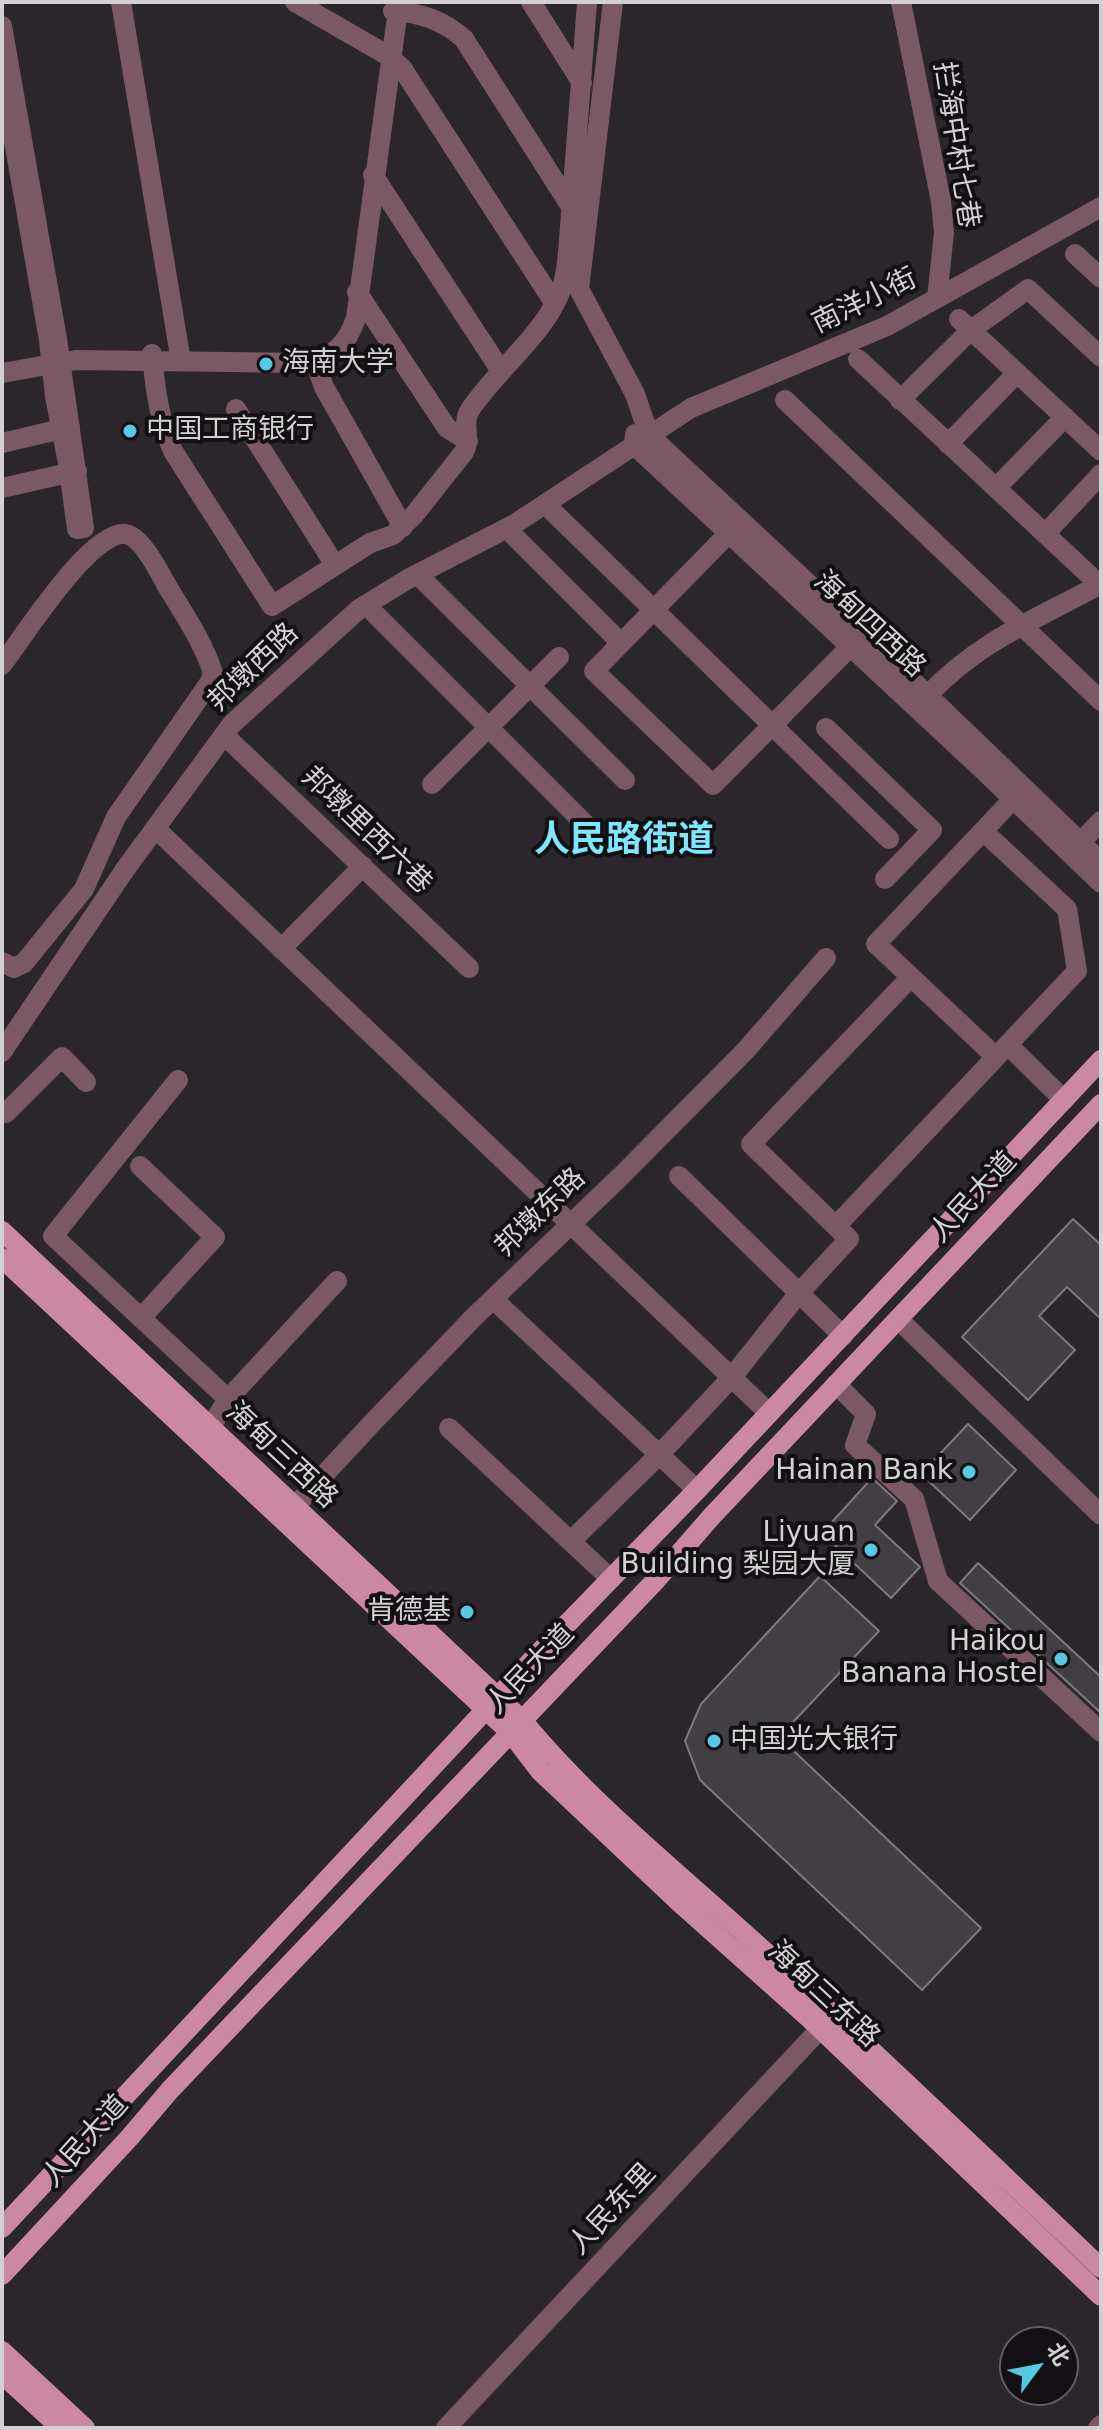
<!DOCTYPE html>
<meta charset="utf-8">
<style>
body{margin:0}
#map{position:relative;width:1103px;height:2430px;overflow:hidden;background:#2b262b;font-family:"DejaVu Sans","Noto Sans SC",sans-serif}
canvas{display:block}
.frame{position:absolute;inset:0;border:4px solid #d3d0d3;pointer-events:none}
.north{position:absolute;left:999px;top:2326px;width:80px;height:80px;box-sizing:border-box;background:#121012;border:2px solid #5f5d5f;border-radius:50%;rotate:58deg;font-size:22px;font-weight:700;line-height:32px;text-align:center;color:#d3d0d3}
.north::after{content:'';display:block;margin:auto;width:28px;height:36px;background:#57c9e2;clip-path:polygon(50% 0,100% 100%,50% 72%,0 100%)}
</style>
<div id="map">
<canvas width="1103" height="2430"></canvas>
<div class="frame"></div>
<div class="north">北</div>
</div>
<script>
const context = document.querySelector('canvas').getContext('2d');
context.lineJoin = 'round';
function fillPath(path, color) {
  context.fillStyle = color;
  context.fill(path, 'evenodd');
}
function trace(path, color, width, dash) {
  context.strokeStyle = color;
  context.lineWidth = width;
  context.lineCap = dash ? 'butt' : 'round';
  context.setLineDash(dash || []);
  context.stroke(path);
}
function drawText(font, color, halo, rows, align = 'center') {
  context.font = font + ' "DejaVu Sans","Noto Sans SC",sans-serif';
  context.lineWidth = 8;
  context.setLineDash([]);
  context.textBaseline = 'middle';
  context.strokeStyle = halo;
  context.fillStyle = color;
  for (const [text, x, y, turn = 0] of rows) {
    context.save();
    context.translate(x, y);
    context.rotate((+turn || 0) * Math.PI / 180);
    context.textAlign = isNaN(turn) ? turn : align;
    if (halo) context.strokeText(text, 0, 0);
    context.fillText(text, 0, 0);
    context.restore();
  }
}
const building = new Path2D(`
 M1073 1219 1101 1245V1319L1067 1287 1039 1316 1075 1350 1028 1400 962 1337Z
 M968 1424 1016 1470 970 1520 921 1474Z
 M872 1478 897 1501 875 1525 920 1567 891 1598 822 1533Z
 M978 1563 1101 1677V1713L960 1583Z
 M820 1576 879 1631 779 1737 981 1928 922 1990 700 1780 685 1741 701 1704Z`);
fillPath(building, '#413e44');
trace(building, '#7b787f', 2);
trace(new Path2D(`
 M121 2 181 361
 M295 2 387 55 402 68 555 304
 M531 2 582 83
 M613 2 579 289 635 394 649 435 917 685 1101 862
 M901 2 941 201 944 233 937 298
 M393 11C421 13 443 20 464 39L572 208
 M2 26 57 339 84 528 77 529 68 463 55 396 49 340 2 73
 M373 175 501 371
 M1075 254 1101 278
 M357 292 447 428 468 441
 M959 319 1101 451
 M152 354C155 388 159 420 173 451L272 606 370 543 393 535 414 515 464 452C472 437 461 423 470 410 496 370 550 330 563 284 566 274 567 263 568 253L587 2
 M313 356 324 387 403 527
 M858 359 1101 586
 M2 373 76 360 304 363C333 358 347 345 356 318L399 2
 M785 400 1101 701
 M900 400 971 330 1028 289 1101 357
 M236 409 335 565
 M635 434 634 445 983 770 1101 883
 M2 443 70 427
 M948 444 1017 373
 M2 488 77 471
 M996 488 1065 417
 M545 504 889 839
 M507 529 621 643
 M729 533 594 671 713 785 851 646
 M1045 534 1101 474
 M418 575 625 780
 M366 605 593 832
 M2 665C22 639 91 529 126 534 142 537 160 573 167 586 184 614 203 642 213 673L210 682 116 817 84 889 24 963 14 968 2 962
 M928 695C980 640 1037 619 1101 584
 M826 728 932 830 885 879
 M224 735 469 968
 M432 784 559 657
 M155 828 769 1413
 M983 831 876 944 996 1057 1077 971 1067 909 983 831 1013 799
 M1080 843 1101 821
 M281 949 363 866
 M1008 1045 1064 1100
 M2 1052 126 868 232 724 359 609 408 579 513 525 691 408 887 326 1101 207
 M178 1080 53 1236 228 1399 210 1428
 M2 1109 6 1113 62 1057 86 1082
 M140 1166 215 1237 141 1318
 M836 1226 997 1056
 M493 1299 697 1490
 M898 1319 1101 1515
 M843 1336 799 1293 849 1239 751 1144 911 977
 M836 1384 866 1414 855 1445 914 1499 938 1581 1101 1732
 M228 1399 337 1281
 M449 1428 611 1579
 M294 1507 376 1419 474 1317 621 1176 746 1050 826 958
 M571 1541 659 1455 732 1377 799 1293 679 1176
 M446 2428 820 2029
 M1098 2428 1101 2425`), '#7a5965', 20);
trace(new Path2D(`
 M2 1231 522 1720C593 1806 682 1876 764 1951 878 2055 989 2162 1101 2268
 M2 1258 511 1733 540 1771 678 1901 808 2017 1101 2296
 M2 2228 533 1659 697 1490 1101 1060
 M2 2275 130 2137 170 2090 657 1579 712 1516 1101 1104
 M2 2351 85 2428
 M2 2374 61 2428`), '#cb88a2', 20);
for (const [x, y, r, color] of [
 [266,364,8,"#57c9e2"],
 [130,431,8,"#57c9e2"],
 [969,1472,8,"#57c9e2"],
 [871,1550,8,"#57c9e2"],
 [467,1612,8,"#57c9e2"],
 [1061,1659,8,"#57c9e2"],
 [714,1741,8,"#57c9e2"]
]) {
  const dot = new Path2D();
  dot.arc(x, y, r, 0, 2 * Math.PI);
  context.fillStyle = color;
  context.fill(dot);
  trace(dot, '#121012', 3);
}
drawText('28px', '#d3d0d3', '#121012', [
 ["拦海中村七巷",955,145,81],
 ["南洋小街",865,302,-26],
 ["海甸四西路",869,625,43],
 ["邦墩西路",254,668,-44],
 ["邦墩里西六巷",366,831,44],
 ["人民大道",974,1198,-47],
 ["邦墩东路",541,1213,-44],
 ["海甸三西路",281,1456,43],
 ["人民大道",531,1670,-46],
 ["海甸三东路",823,1995,43],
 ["人民大道",86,2142,-48],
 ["人民东里",613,2210,-47]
]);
drawText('28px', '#d3d0d3', '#121012', [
 ["海南大学",282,364,"left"],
 ["中国工商银行",146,431,"left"],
 ["Hainan Bank",953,1472],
 ["Liyuan",855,1534],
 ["Building 梨园大厦",855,1566],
 ["肯德基",451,1612],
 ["Haikou",1045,1643],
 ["Banana Hostel",1045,1675],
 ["中国光大银行",730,1741,"left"]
], 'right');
drawText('bold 36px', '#80e6fd', '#121012', [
 ["人民路街道",624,842]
]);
</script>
